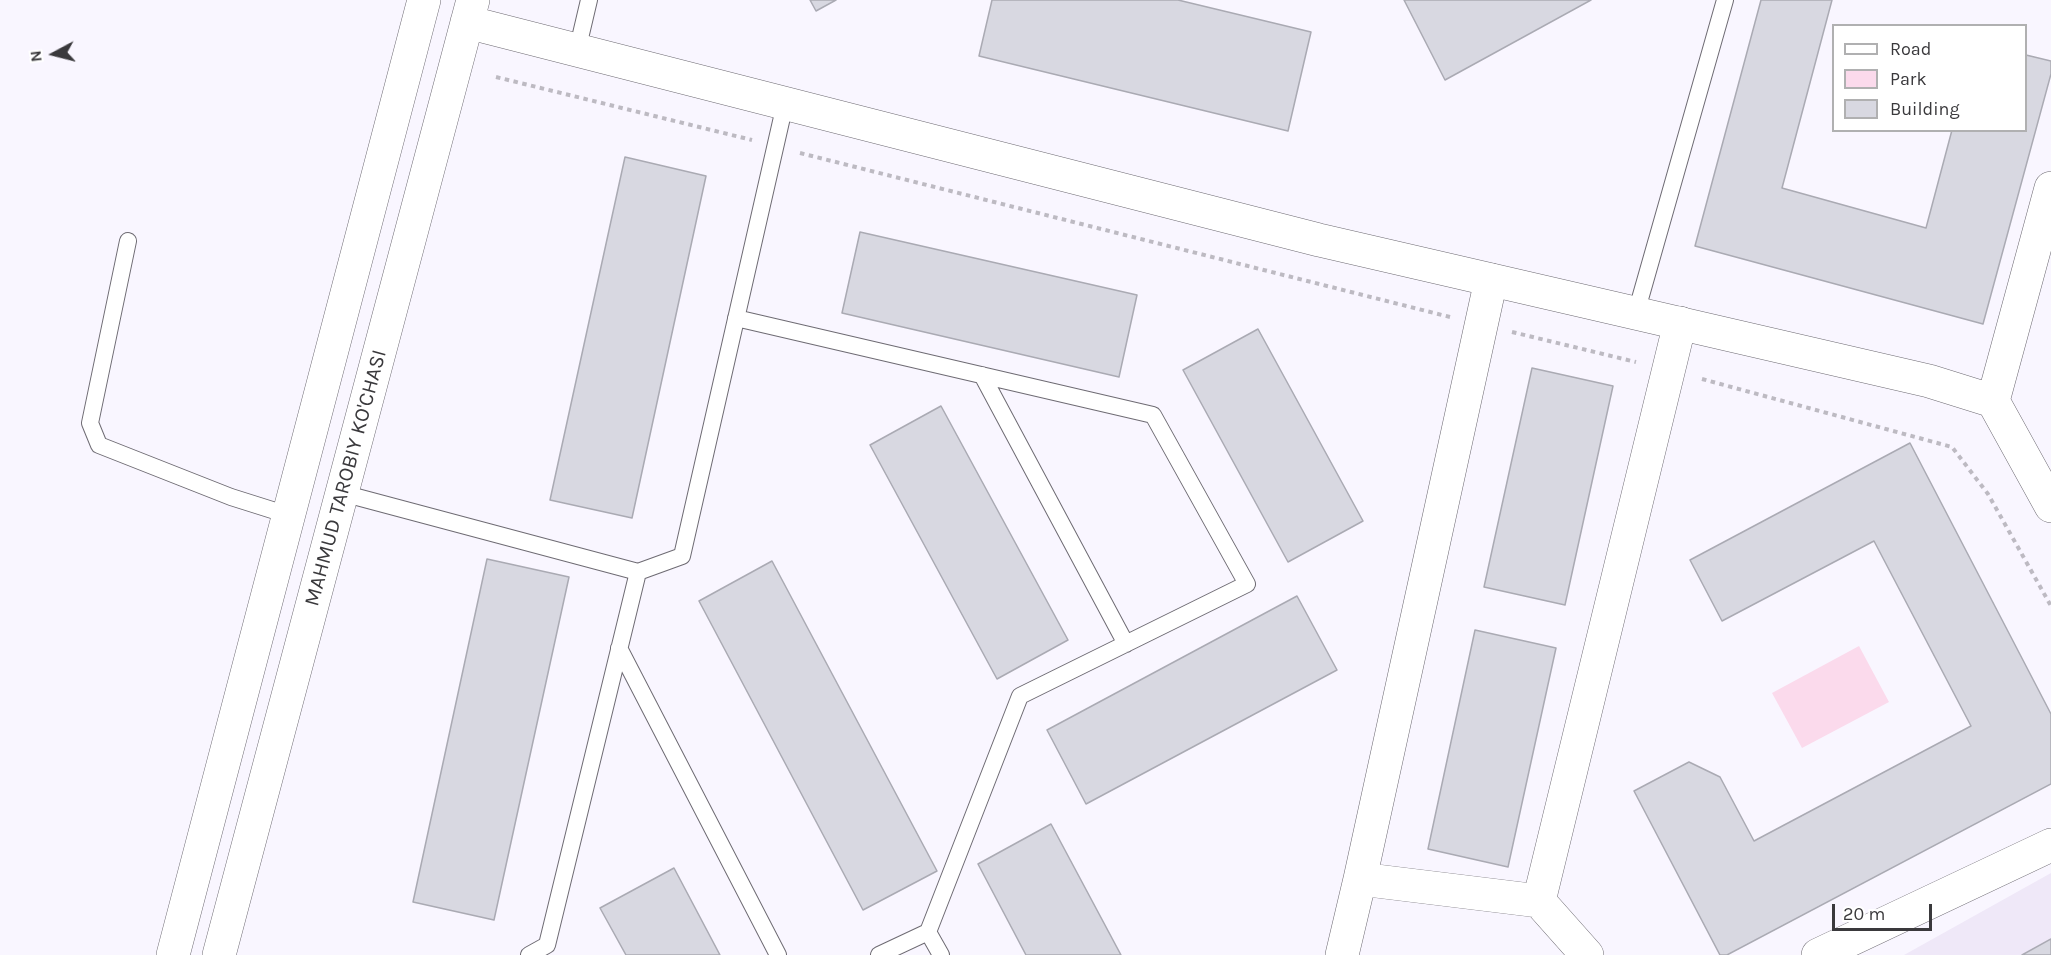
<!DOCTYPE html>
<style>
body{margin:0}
#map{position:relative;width:2051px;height:955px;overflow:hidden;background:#f9f6ff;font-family:Karla,sans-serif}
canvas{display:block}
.legend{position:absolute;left:1832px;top:24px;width:195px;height:108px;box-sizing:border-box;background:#fff;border:2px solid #b0b0b1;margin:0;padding:8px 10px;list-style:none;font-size:18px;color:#3a393c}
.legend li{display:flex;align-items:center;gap:12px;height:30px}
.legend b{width:30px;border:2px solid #b0b0b1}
.north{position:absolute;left:24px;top:24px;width:60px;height:60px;-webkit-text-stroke:4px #fff;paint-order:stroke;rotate:263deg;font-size:16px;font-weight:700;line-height:24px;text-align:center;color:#3a393c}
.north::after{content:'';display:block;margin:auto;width:21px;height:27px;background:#3a393c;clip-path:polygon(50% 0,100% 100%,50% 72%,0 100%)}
.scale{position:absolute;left:1832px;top:904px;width:100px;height:27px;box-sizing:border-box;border:3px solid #3a393c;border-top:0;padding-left:8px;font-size:18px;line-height:21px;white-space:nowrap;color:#3a393c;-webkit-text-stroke:4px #fff;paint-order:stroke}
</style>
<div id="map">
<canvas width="2051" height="955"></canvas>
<ul class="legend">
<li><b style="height:8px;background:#fff"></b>Road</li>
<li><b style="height:16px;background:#fbdaec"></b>Park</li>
<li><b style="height:16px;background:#d8d8e1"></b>Building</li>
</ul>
<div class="north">N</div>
<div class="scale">20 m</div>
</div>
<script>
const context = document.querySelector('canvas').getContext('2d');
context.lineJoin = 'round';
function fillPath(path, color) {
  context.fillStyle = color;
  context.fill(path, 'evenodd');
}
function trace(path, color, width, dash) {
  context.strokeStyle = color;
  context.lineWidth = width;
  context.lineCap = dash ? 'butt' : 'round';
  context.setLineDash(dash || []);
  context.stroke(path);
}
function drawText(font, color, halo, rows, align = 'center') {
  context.font = font + ' Karla,sans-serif';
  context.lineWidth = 4.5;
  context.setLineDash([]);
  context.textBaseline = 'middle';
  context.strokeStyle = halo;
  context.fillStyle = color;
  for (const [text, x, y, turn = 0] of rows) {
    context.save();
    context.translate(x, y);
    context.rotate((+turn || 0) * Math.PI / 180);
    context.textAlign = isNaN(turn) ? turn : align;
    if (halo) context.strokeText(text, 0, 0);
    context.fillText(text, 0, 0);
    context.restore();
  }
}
fillPath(new Path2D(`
 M2051 873V955H1904Z`), '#efe8f8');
fillPath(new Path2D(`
 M1859 646 1889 702 1802 748 1772 693Z`), '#fbdaec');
const building = new Path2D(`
 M810 0H836L816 11Z
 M992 0H1178L1311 32 1288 131 979 56Z
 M1404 0H1591L1445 80Z
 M1761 0H1832L1782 188 1926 228 1952 130H2026V55L2051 61V74L1983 324 1695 246Z
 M625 157 706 176 632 518 550 500Z
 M860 232 1137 295 1119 377 842 313Z
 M1258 329 1363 521 1288 562 1183 370Z
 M1532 368 1613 386 1565 605 1484 587Z
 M941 406 1068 640 997 679 870 445Z
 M1910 443 2051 714V784L1727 955H1720L1634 791 1689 762 1720 777 1754 841 1971 726 1874 541 1722 621 1690 560Z
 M487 559 569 577 494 920 413 902Z
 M772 561 937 871 863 910 699 601Z
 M1297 596 1337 670 1086 804 1047 730Z
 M1475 630 1556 648 1508 867 1428 849Z
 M1051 824 1121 955H1026L978 864Z
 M674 868 720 955H626L600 908Z
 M2051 939V955H2022Z`);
fillPath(building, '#d8d8e1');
trace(building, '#aaaab3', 1.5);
const lane = new Path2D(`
 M577 51 589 0
 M128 241 90 423 99 445 231 497 288 515
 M1636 313 1725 0
 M736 318 1153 415 1247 584 1020 696 928 932 879 955
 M982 375 1126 644
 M342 493 638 572
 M619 648 778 955
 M928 932 941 955
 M529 955 547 945 638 572 682 556 785 104`);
const street = new Path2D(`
 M1360 879 1539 901 1587 955
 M1539 901 1680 323
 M1342 955 1360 879 1491 280
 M1818 955 2051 845`);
const secondary = new Path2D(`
 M467 22 1319 240 1929 381 1993 401 2051 506
 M1993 401 2051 188
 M173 955 424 0
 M219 955 473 0`);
trace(lane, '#6e6b73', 18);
trace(street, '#6e6b73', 34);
trace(secondary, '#6e6b73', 34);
trace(new Path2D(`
 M496 77 752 140
 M800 153 1450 317
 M1512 332 1636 362
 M1702 379 1952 447 1988 494 2051 606`), '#bdbac2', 4, [4.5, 4.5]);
trace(lane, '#fff', 16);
trace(street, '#fff', 33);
trace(secondary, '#fff', 33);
drawText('21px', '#3a393c', '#fff', [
 ["MAHMUD TAROBIY KO'CHASI",346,478,-75]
]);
</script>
